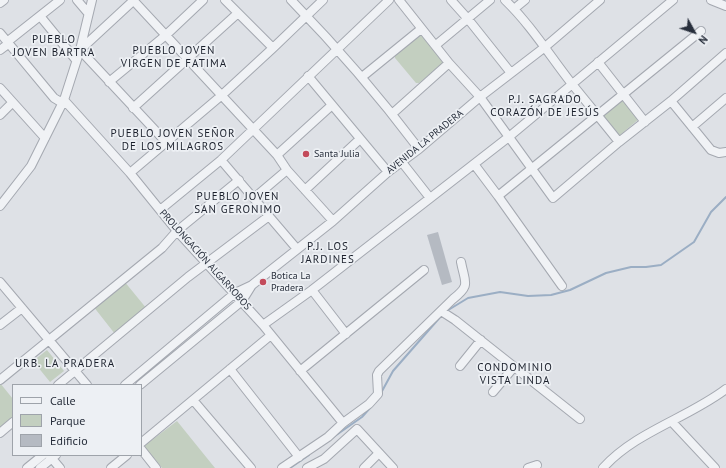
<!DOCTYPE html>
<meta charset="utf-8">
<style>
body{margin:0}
#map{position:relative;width:726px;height:468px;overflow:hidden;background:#dee1e6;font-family:"PT Sans",sans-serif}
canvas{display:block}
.legend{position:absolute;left:12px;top:384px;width:130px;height:72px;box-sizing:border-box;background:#edf0f4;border:1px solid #9ea3aa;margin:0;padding:5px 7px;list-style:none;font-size:12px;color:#282f3c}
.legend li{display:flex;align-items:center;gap:8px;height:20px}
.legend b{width:20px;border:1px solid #9ea3aa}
.north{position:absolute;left:674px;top:12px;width:40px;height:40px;-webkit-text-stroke:3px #edf0f4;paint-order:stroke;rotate:130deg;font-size:11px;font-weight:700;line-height:16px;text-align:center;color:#282f3c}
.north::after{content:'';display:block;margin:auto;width:14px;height:18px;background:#282f3c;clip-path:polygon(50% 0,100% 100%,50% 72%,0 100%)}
</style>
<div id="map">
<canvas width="726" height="468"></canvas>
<ul class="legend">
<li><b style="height:5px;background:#f0f2f5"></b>Calle</li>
<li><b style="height:11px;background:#c3cfc0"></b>Parque</li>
<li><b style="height:11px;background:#b5bac2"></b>Edificio</li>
</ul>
<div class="north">N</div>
</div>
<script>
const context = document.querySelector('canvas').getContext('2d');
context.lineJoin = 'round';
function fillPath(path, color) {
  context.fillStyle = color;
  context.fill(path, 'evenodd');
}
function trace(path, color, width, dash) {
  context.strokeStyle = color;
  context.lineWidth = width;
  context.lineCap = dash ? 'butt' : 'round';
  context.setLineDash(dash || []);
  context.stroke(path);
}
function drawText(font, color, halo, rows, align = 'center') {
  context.font = font + ' "PT Sans",sans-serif';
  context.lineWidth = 3.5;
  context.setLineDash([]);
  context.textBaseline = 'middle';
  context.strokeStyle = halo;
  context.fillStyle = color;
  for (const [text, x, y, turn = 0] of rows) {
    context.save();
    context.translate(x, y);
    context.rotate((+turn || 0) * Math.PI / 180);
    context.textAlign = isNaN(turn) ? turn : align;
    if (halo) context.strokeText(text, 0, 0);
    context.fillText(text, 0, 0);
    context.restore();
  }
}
fillPath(new Path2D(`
 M419 35H421L443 61V64L419 83H416L395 58V55Z
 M622 98 639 119 619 136 601 115Z
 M124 281 147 309 115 334 93 306Z
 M47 350 64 371 50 382 33 361Z
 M0 383 13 399V420L0 428Z
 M177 421 215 468H162L144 446Z`), '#c3cfc0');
trace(new Path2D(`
 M445 312 468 298 500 292 528 296 551 295 570 290 606 273 631 267H646L661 265 694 242 711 212 726 197
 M381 393 393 371 442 315
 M332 438 362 417 370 408
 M290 468 309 455`), '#9baec4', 2);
fillPath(new Path2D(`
 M438 232 452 282 442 285 427 235Z`), '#b5bac2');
const minor = new Path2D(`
 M77 0 88 13
 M133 0 277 155 287 170 333 221
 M134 0 80 50 166 142
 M225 0 273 48
 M291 0C337 47 379 96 419 149
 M399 0 449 63 480 97 553 198 619 142 671 101 726 53
 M451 0 468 19 511 73
 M505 0C531 25 550 56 572 84 588 104 604 123 619 142
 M711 0 726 6
 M0 3 4 0
 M514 9 525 0
 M40 16 76 60
 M0 33 54 98 59 101 64 100 130 173 177 231 263 325 343 423
 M7 42 60 0
 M436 45 490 0
 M0 50 8 44
 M598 62 645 122
 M308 76 388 172
 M362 77 421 29
 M109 82 166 35 203 0
 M0 88 45 138
 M671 101 711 150 719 153 726 152
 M133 108 238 13
 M392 114 449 63
 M0 115 12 103
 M692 127 726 98
 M277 155 332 105
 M221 160 297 249
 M401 161 430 198
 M474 164 498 196 562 286
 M130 173 222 95 273 48 323 0
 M305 190 360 139
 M498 196 701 31
 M254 198 287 170
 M0 206 31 166 64 100 80 50 92 0
 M160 210 221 160 389 0
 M0 282 87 385
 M312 290 346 334
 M441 311 455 320 580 419
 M0 325 22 308
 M263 325 312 290 510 136 673 0
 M460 366 481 340
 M230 369 299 457
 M300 371 424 270
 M0 380 162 248 177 231 239 180
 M58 385 188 277 269 216
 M125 385 235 293 252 285 333 221 388 172 419 149 480 97 545 47 600 0
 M140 385 242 301 252 285
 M493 392 514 367
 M193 400 251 468
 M672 422 715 468
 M0 433 13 422
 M141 443 271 335
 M141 449 156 468
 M49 455 60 468
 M27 468 43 455
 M40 468 56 455
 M111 468 127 455
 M282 468 328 437 343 423 369 404 378 394 377 375 379 371 453 299C471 285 465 283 461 262
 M307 468 324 459 357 429 393 468
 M364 468 379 453
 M528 468 537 465
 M603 468C635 432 688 418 726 389`);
trace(minor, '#a4a8b0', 10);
trace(minor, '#f0f2f5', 8);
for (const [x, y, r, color] of [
 [306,154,4,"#c34b5b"],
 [263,282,4,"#c34b5b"]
]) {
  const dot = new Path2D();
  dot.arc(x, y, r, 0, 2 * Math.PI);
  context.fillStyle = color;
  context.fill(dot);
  trace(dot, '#edf0f4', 1.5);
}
drawText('10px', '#282f3c', '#edf0f4', [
 ["AVENIDA LA PRADERA",425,142,-39],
 ["PROLONGACIÓN ALGARROBOS",205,260,48]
]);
drawText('10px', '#282f3c', '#edf0f4', [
 ["Santa Julia",314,154],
 ["Botica La",271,276],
 ["Pradera",271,288]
], 'left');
context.letterSpacing = '1px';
drawText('11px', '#1b202c', '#edf0f4', [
 ["PUEBLO",54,40],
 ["JOVEN BARTRA",54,53],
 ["PUEBLO JOVEN",174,51],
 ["VIRGEN DE FATIMA",174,64],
 ["P.J. SAGRADO",545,100],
 ["CORAZÓN DE JESÚS",545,113],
 ["PUEBLO JOVEN SEÑOR",173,134],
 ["DE LOS MILAGROS",173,147],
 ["PUEBLO JOVEN",238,197],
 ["SAN GERONIMO",238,210],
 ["P.J. LOS",328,247],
 ["JARDINES",328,260],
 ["URB. LA PRADERA",65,364],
 ["CONDOMINIO",515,368],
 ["VISTA LINDA",515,381]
]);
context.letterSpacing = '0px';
</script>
